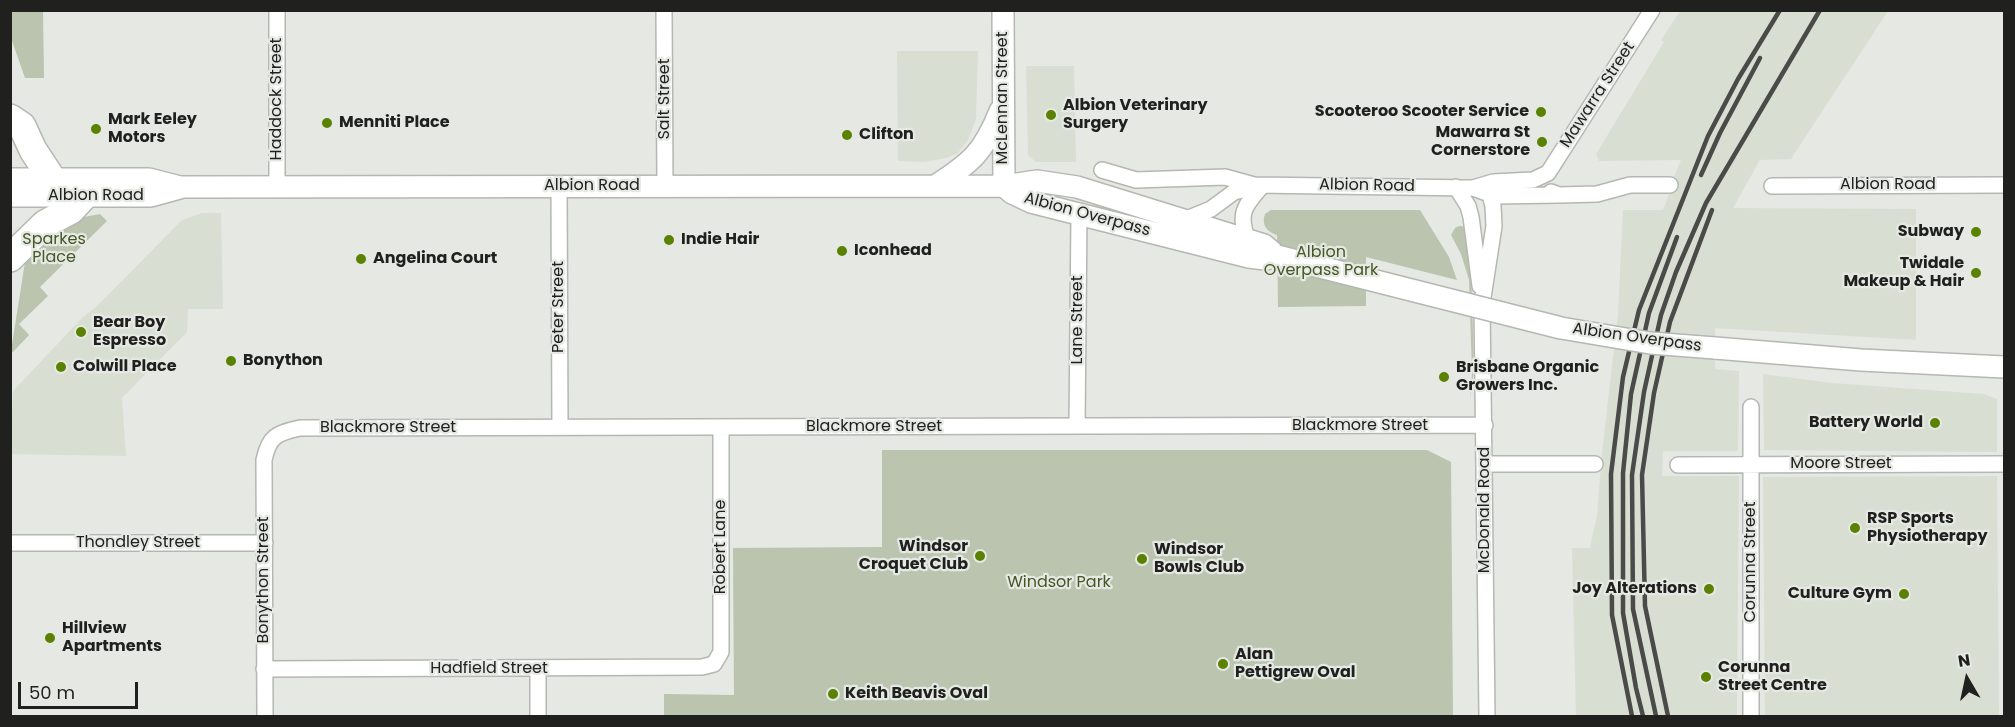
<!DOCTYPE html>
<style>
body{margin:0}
#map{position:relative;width:2015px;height:727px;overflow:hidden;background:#e6e8e3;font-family:Poppins,sans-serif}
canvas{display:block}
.frame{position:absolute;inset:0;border:12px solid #20211f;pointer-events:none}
.north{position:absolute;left:1937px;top:649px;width:60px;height:60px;-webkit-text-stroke:4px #e6e8e3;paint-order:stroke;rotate:351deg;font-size:16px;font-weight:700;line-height:24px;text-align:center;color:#20211f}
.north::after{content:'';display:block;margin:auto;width:21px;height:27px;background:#20211f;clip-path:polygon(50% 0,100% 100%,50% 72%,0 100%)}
.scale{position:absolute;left:18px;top:682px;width:120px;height:27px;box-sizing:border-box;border:3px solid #20211f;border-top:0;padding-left:8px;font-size:18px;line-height:21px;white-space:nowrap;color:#20211f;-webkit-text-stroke:4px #e6e8e3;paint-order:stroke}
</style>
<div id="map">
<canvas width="2015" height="727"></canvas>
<div class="frame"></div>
<div class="north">N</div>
<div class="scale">50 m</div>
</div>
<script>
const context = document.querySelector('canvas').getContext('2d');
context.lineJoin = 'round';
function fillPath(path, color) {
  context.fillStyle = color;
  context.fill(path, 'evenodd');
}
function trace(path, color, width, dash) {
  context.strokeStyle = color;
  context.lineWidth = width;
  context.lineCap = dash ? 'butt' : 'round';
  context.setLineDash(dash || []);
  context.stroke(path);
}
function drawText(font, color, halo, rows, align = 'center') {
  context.font = font + ' Poppins,sans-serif';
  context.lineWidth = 4.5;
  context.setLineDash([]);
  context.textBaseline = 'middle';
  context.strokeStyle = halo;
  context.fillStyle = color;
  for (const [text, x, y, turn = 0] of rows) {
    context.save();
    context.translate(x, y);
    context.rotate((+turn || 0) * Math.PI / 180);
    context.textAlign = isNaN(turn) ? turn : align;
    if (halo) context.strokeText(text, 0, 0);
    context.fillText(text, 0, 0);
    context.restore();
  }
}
fillPath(new Path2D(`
 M1680 11H1888L1791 159 1760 160 1733 208 1916 209V340L1715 328V369L1739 371 1738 451H1663L1662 476H1739L1737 716H1576L1572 548H1590L1597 515 1602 453 1618 314 1623 210H1663L1670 192 1668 191 1681 160 1599 161 1596 154 1664 42 1661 40Z
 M897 51H978L976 119 968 140 958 153 946 158 924 162 898 161Z
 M1026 66H1074L1076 162H1036L1028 155Z
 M202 213H221L223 309H188L187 332 122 398 126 456 11 454 13 391 82 318 96 307 182 220Z
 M1763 374 1832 383 1984 394 1997 399V452L1764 450Z
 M1997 476 1999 716H1765L1763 477Z`), '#d9ded2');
fillPath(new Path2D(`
 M11 10 43 11 44 78H25L11 38Z
 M1271 210H1420L1449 257 1457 280 1366 257V306L1278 307 1277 235C1267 232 1261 225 1265 214Z
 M100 214 107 221 40 287 48 296 19 324 29 335 13 352 11 351 25 262 32 249 73 219Z
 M1459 226 1467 227 1471 266 1474 369 1470 401 1472 373 1469 280 1461 254 1451 235 1455 228Z
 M882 450H1427L1451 462 1453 716H664V694L734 695 733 548 882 547Z`), '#bac4ae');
const street = new Path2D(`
 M664 10 665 187
 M1102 170 1136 180 1225 177 1254 185 1473 188 1495 196 1559 195
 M559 186 560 427
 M1772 186 2004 185
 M277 187V10
 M1456 187 1468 206 1471 217 1480 286
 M1473 188 1493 182 1533 180 1548 173 1652 10
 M1551 192 1559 195 1597 194 1630 185H1670
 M1184 220 1211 209 1234 192 1256 186
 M1248 240C1237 214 1245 205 1262 186
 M1077 426 1079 214
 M1484 464H1595
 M1678 465 2004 464
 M10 543H265
 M264 669 702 667 714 664 721 652V427
 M538 669V716
 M265 716 264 460C269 436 277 433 300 428L1485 425
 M1487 716 1482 304 1494 226 1493 206 1490 195
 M1751 716V407`);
const secondary = new Path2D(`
 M1003 10 1004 186
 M10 179H149L180 187 1004 186 1037 181 1077 187 1264 245 1277 256 1265 259 1249 257 1031 202 1012 193 1004 186
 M935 186C971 163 984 152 1000 111
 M10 196H151L180 188
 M1715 348 1861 360 2004 367`);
const highway = new Path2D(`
 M10 118 22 126 33 150 52 179
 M10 258 45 224 71 210 83 197`);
trace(street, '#b5b7b3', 18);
trace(secondary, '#b5b7b3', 24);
trace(highway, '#b5b7b3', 30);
trace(street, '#fff', 15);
trace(secondary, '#fff', 21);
trace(highway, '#fff', 27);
trace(new Path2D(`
 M1701 175 1720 133 1760 58
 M1632 716 1612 615 1611 474 1623 377 1639 310 1708 136 1738 79 1780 10
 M1643 716 1636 688 1623 613V473L1631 394 1649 313 1677 237
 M1656 716 1633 609 1632 475 1644 392 1661 315 1676 272 1706 203 1820 10
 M1668 716 1645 606 1642 475 1654 393 1670 322 1712 210`), '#4a4b48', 4.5);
const secondaryBridge = new Path2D(`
 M1277 256 1561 328 1650 343 1715 348`);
trace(secondaryBridge, '#b5b7b3', 24, []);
trace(secondaryBridge, '#fff', 21);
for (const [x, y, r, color] of [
 [1541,112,6,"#5a8100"],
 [1051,115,6,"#5a8100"],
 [327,123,6,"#5a8100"],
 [96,129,6,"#5a8100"],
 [847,135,6,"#5a8100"],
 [1542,142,6,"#5a8100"],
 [1976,232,6,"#5a8100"],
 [669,240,6,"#5a8100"],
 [842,251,6,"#5a8100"],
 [361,259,6,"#5a8100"],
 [1976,273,6,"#5a8100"],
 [81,332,6,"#5a8100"],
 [231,361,6,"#5a8100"],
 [61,367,6,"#5a8100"],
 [1444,377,6,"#5a8100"],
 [1935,423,6,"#5a8100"],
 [1855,528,6,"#5a8100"],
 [980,556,6,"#5a8100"],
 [1142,559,6,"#5a8100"],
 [1709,589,6,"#5a8100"],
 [1904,594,6,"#5a8100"],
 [50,638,6,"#5a8100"],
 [1223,664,6,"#5a8100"],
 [1706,677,6,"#5a8100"],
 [833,694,6,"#5a8100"]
]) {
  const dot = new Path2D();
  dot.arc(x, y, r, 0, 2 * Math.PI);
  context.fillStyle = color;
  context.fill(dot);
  trace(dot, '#e6e8e3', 2);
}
drawText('16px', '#20211f', '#e6e8e3', [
 ["Mawarra Street",1598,95,-57],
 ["McLennan Street",1003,98,-90],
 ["Haddock Street",277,99,-90],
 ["Salt Street",665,99,-90],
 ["Albion Road",1888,185],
 ["Albion Road",592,186],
 ["Albion Road",1367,186,1],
 ["Albion Road",96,196],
 ["Albion Overpass",1087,215,15],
 ["Peter Street",559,307,-90],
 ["Lane Street",1078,320,-90],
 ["Albion Overpass",1637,338,8],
 ["Blackmore Street",1360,426],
 ["Blackmore Street",874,427],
 ["Blackmore Street",388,428],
 ["Moore Street",1841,464],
 ["McDonald Road",1485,510,-90],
 ["Thondley Street",138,543],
 ["Robert Lane",721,547,-90],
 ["Corunna Street",1751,562,-90],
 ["Bonython Street",264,580,-90],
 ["Hadfield Street",489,669]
]);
drawText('bold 16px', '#20211f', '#e6e8e3', [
 ["Albion Veterinary",1063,106],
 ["Surgery",1063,124],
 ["Scooteroo Scooter Service",1529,112,"right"],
 ["Mark Eeley",108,120],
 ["Motors",108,138],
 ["Menniti Place",339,123],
 ["Mawarra St",1530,133,"right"],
 ["Cornerstore",1530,151,"right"],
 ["Clifton",859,135],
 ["Subway",1964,232,"right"],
 ["Indie Hair",681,240],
 ["Iconhead",854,251],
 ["Angelina Court",373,259],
 ["Twidale",1964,264,"right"],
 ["Makeup & Hair",1964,282,"right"],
 ["Bear Boy",93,323],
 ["Espresso",93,341],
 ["Bonython",243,361],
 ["Colwill Place",73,367],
 ["Brisbane Organic",1456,368],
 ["Growers Inc.",1456,386],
 ["Battery World",1923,423,"right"],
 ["RSP Sports",1867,519],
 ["Physiotherapy",1867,537],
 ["Windsor",968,547,"right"],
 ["Croquet Club",968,565,"right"],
 ["Windsor",1154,550],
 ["Bowls Club",1154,568],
 ["Joy Alterations",1697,589,"right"],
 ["Culture Gym",1892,594,"right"],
 ["Hillview",62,629],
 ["Apartments",62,647],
 ["Alan",1235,655],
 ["Pettigrew Oval",1235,673],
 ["Corunna",1718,668],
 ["Street Centre",1718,686],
 ["Keith Beavis Oval",845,694]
], 'left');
drawText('16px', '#445825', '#e6e8e3', [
 ["Sparkes",54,240],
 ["Place",54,258],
 ["Albion",1321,253],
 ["Overpass Park",1321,271],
 ["Windsor Park",1059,583]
]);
</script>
